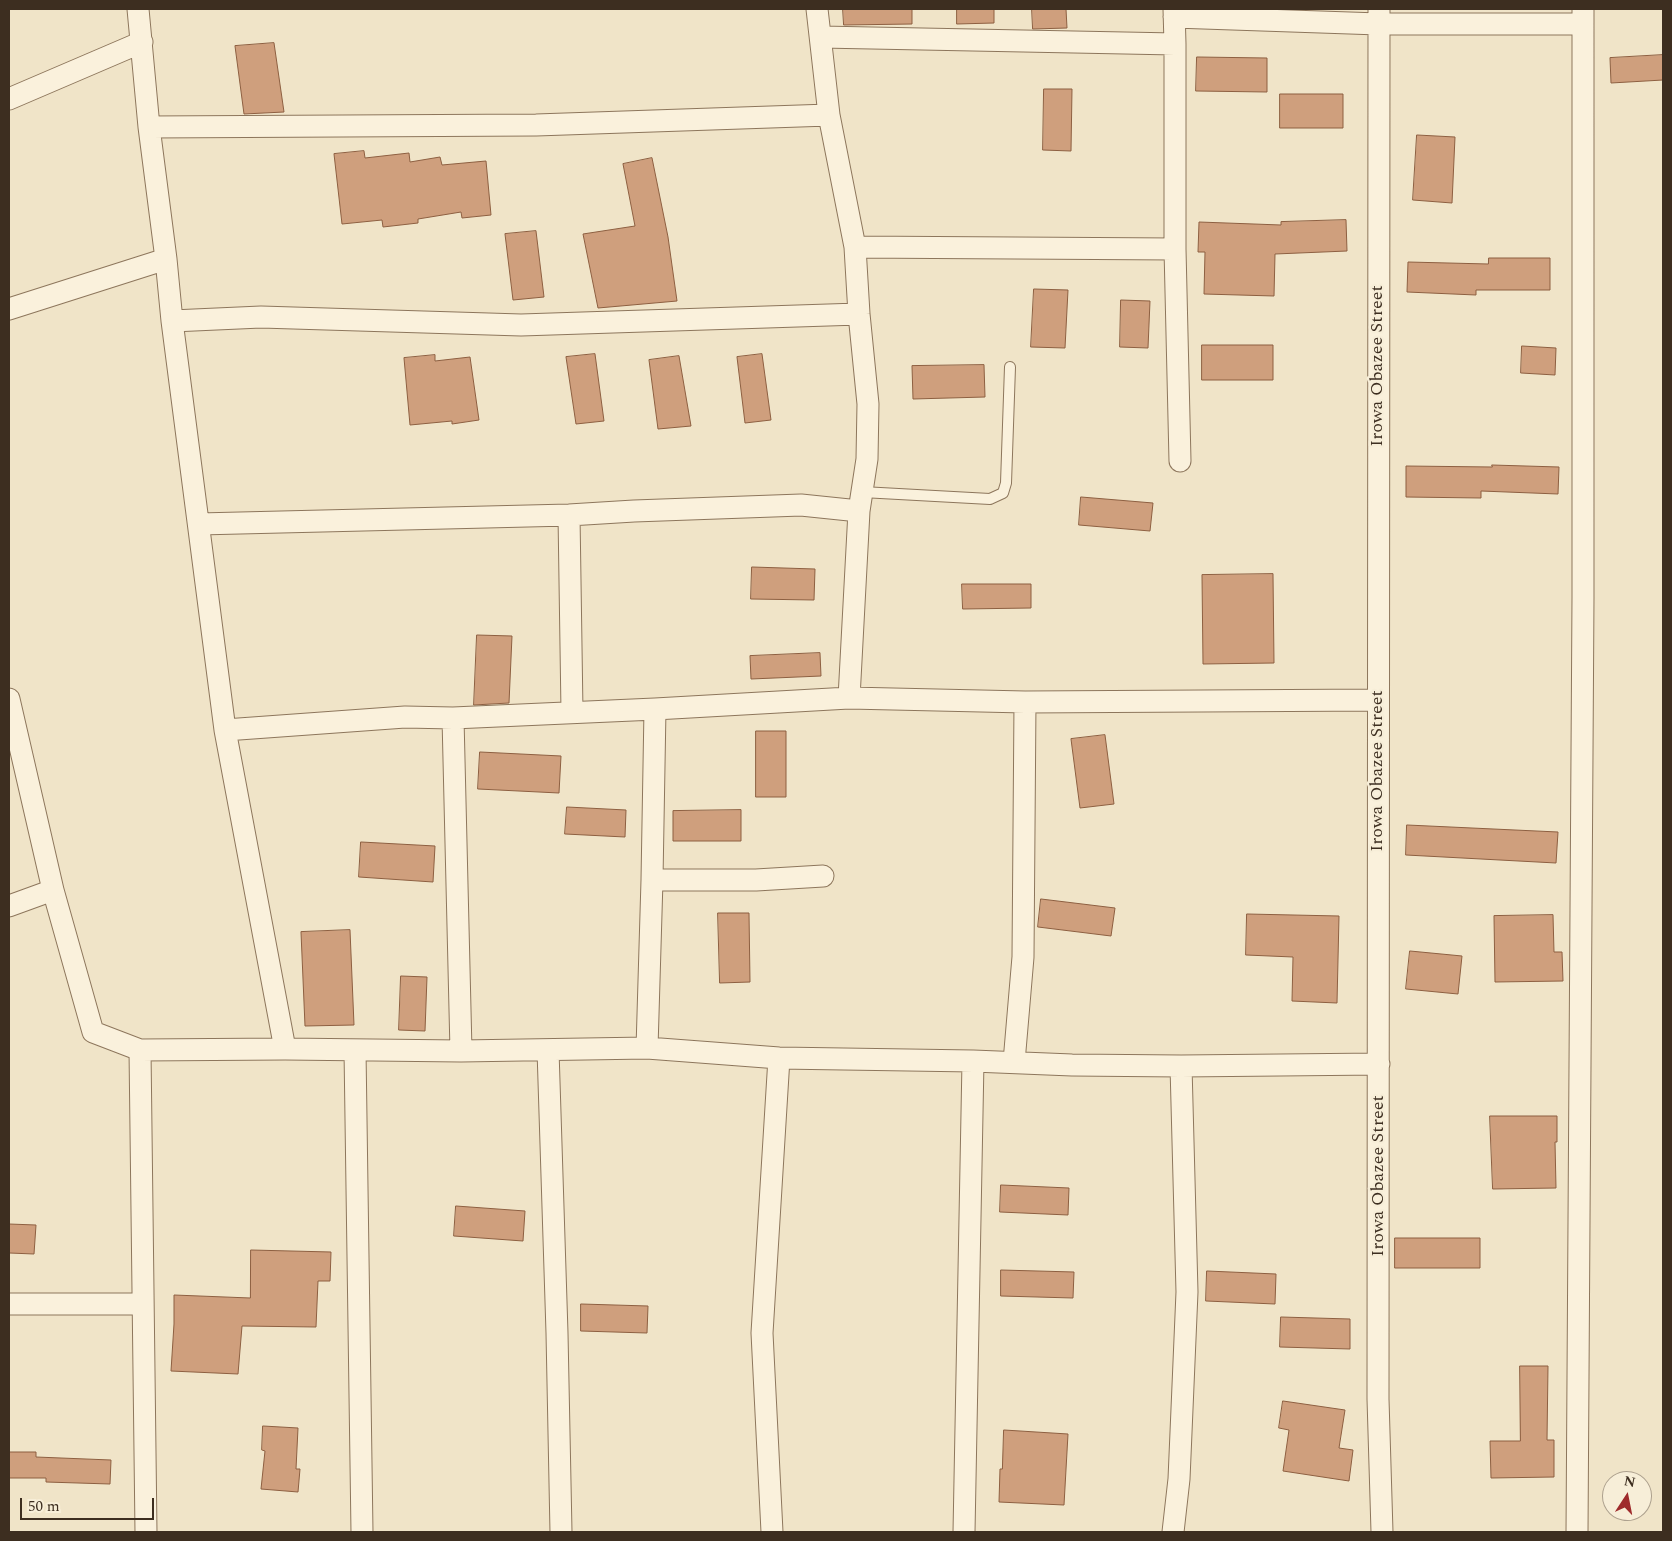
<!DOCTYPE html>
<style>
body{margin:0}
#map{position:relative;width:1672px;height:1541px;overflow:hidden;background:#f0e4c8;font-family:Spectral,serif}
canvas{display:block}
.frame{position:absolute;inset:0;border:10px solid #3d2e20;pointer-events:none}
.north{position:absolute;left:1602px;top:1471px;width:50px;height:50px;box-sizing:border-box;background:#f7eed8;border:1px solid #ada18e;border-radius:50%;rotate:11deg;font-size:14px;font-weight:700;line-height:20px;text-align:center;color:#3d2e20}
.north::after{content:'';display:block;margin:auto;width:18px;height:22px;background:#9e2a2b;clip-path:polygon(50% 0,100% 100%,50% 72%,0 100%)}
.scale{position:absolute;left:20px;top:1498px;width:134px;height:22px;box-sizing:border-box;border:2px solid #3d2e20;border-top:0;padding-left:6px;font-size:15px;line-height:18px;white-space:nowrap;color:#3d2e20;-webkit-text-stroke:4px #f7eed8;paint-order:stroke}
</style>
<div id="map">
<canvas width="1672" height="1541"></canvas>
<div class="frame"></div>
<div class="north">N</div>
<div class="scale">50 m</div>
</div>
<script>
const context = document.querySelector('canvas').getContext('2d');
context.lineJoin = 'round';
function fillPath(path, color) {
  context.fillStyle = color;
  context.fill(path, 'evenodd');
}
function trace(path, color, width, dash) {
  context.strokeStyle = color;
  context.lineWidth = width;
  context.lineCap = dash ? 'butt' : 'round';
  context.setLineDash(dash || []);
  context.stroke(path);
}
function drawText(font, color, halo, rows, align = 'center') {
  context.font = font + ' Spectral,serif';
  context.lineWidth = 4.5;
  context.setLineDash([]);
  context.textBaseline = 'middle';
  context.strokeStyle = halo;
  context.fillStyle = color;
  for (const [text, x, y, turn = 0] of rows) {
    context.save();
    context.translate(x, y);
    context.rotate((+turn || 0) * Math.PI / 180);
    context.textAlign = isNaN(turn) ? turn : align;
    if (halo) context.strokeText(text, 0, 0);
    context.fillText(text, 0, 0);
    context.restore();
  }
}
const building = new Path2D(`
 M843 9H912V24L844 25Z
 M957 9H994V23L957 24Z
 M1032 9H1066L1067 28 1033 29Z
 M274 43 284 112 244 114 235 46Z
 M1663 55V80L1611 83 1610 58Z
 M1197 57 1267 58V92L1196 91Z
 M1044 89H1072L1071 151 1043 150Z
 M1280 94H1343V128H1280Z
 M1417 135 1455 137 1452 203 1413 200Z
 M364 151 365 158 409 153 410 162 440 157 442 165 486 161 491 215 462 218 461 212 418 219V223L383 227 382 220 342 224 334 154Z
 M652 158 668 237 677 301 598 308 583 234 635 226 623 164Z
 M1346 220 1347 251 1275 254 1274 296 1204 294 1205 252H1198L1199 222 1281 225V222Z
 M536 231 544 297 513 300 505 234Z
 M1489 258H1550V290H1476V295L1407 292 1408 262 1488 264Z
 M1034 289 1068 290 1065 348 1031 347Z
 M1121 300 1150 301 1148 348 1120 347Z
 M1202 345H1273V380H1202Z
 M1522 346 1556 348 1555 375 1521 373Z
 M595 354 604 421 576 424 566 357Z
 M762 354 771 420 745 423 737 357Z
 M435 355V361L470 357 479 420 452 424V421L410 425 404 358Z
 M679 356 691 426 658 429 649 360Z
 M984 365 985 397 913 399 912 366Z
 M1492 465 1559 467 1558 494 1481 491V498L1406 497V466L1492 467Z
 M1081 497 1153 503 1150 531 1079 525Z
 M752 567 815 569 814 600 751 599Z
 M1273 574 1274 663 1203 664 1202 575Z
 M962 584H1031V608L963 609Z
 M477 635 512 636 509 703 474 705Z
 M820 653 821 676 751 679 750 656Z
 M756 731H786V797H756Z
 M1105 735 1114 804 1080 808 1071 739Z
 M480 752 561 756 559 793 478 789Z
 M567 807 626 810 625 837 565 834Z
 M741 810V841H673V811Z
 M1407 825 1558 832 1556 863 1406 855Z
 M361 842 435 846 433 882 359 877Z
 M1041 899 1115 908 1111 936 1038 927Z
 M718 913H749L750 982 720 983Z
 M1247 914 1339 916 1337 1003 1292 1001 1293 957 1246 955Z
 M1553 915 1554 952H1562L1563 981 1495 982 1494 916Z
 M350 930 354 1025 305 1026 301 932Z
 M1410 951 1462 956 1458 994 1406 989Z
 M401 976 427 977 425 1031 399 1030Z
 M1490 1116H1557V1142H1555L1556 1188 1493 1189Z
 M1001 1185 1069 1188 1068 1215 1000 1212Z
 M456 1206 525 1211 523 1241 454 1236Z
 M9 1224 36 1225 34 1254 9 1253Z
 M1395 1238H1480V1268H1395Z
 M251 1250 331 1252 330 1281H318L316 1327 242 1326 238 1374 171 1371 174 1324V1295L250 1298Z
 M1001 1270 1074 1272 1073 1298 1001 1296Z
 M1207 1271 1276 1274 1275 1304 1206 1301Z
 M581 1304 648 1306 647 1333 581 1331Z
 M1281 1317 1350 1319V1349L1280 1347Z
 M1520 1366H1548L1547 1440H1554V1477L1491 1478 1490 1441H1520Z
 M1283 1401 1345 1410 1339 1448 1353 1450 1349 1481 1283 1471 1289 1430 1279 1428Z
 M263 1426 298 1428 296 1469H300L298 1492 261 1489 265 1451 262 1450Z
 M1004 1430 1068 1434 1064 1505 999 1502 1000 1469H1002Z
 M9 1452H36V1457L111 1460 110 1484 46 1482V1478H9Z`);
fillPath(building, '#cf9f7d');
trace(building, '#8d5f41', 1);
const service = new Path2D(`
 M862 492 990 499 1003 493 1006 483 1010 367`);
const minor = new Path2D(`
 M138 9 149 127 166 259 172 321 225 730 285 1049
 M817 9 829 115 855 247 859 314 868 404 867 459 859 511 849 698
 M1174 9 1175 44V249L1180 461
 M1379 9 1378 1399 1382 1532
 M1174 17 1379 24H1583
 M821 37 1175 44
 M9 99 142 42
 M149 127 536 125 829 115
 M855 247 1175 249
 M9 309 166 259
 M172 321 261 317 521 325 859 314
 M569 515 572 712
 M199 524 569 515 634 511 801 505 859 511
 M9 699 53 890 93 1032 140 1050 285 1049 461 1051 647 1048 779 1058 973 1061 1072 1065 1181 1066 1379 1064
 M453 718 461 1051
 M225 730 405 717 453 718 655 709 849 698 1025 702 1377 700
 M652 880H756L823 876
 M9 906 53 890
 M647 1048 652 880 655 709
 M140 1050 146 1532
 M355 1050 362 1532
 M548 1050 557 1333 561 1532
 M1014 1062 1023 957 1025 702
 M9 1304H143
 M772 1532 762 1333 779 1058
 M964 1532 973 1061
 M1173 1532 1179 1479 1187 1292 1181 1066
 M1577 1532 1583 597V9`);
trace(service, '#8d765c', 12);
trace(minor, '#8d765c', 23);
trace(service, '#faf1dc', 10);
trace(minor, '#faf1dc', 21);
drawText('18px', '#3d2e20', '#f7eed8', [
 ["Irowa Obazee Street",1378,366,-90],
 ["Irowa Obazee Street",1378,771,-90],
 ["Irowa Obazee Street",1379,1176,-90]
]);
</script>
